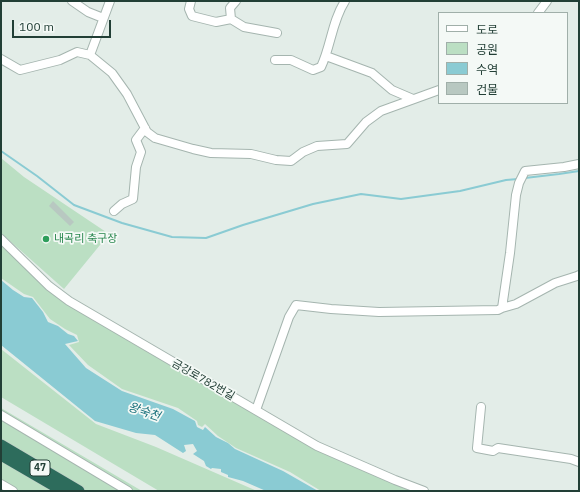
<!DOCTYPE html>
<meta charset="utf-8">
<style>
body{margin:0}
#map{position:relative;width:580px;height:492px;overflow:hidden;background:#e3ede8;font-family:"IBM Plex Sans","Noto Sans KR",sans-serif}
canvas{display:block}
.frame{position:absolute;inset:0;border:2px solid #223f36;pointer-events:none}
.legend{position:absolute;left:438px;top:12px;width:130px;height:92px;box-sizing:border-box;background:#f4f9f6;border:1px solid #a0afa9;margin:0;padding:5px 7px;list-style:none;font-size:12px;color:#223f36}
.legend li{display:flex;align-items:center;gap:8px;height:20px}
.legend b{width:20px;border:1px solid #a0afa9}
.scale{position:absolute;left:12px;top:20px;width:99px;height:18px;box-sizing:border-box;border:2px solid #223f36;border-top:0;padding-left:5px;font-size:12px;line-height:14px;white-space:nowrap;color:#223f36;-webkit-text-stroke:3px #f4f9f6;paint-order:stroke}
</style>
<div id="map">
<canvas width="580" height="492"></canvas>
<div class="frame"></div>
<ul class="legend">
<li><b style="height:5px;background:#fff"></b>도로</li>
<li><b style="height:11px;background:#bbdfc3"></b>공원</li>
<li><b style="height:11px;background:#8acbd3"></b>수역</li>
<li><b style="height:11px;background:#b8c8c1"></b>건물</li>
</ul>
<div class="scale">100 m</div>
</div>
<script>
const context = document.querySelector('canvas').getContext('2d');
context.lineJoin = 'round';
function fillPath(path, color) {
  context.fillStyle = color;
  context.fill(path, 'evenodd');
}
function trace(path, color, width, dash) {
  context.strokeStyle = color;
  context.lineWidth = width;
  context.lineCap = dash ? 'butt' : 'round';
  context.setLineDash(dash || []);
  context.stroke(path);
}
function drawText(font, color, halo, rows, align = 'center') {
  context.font = font + ' "IBM Plex Sans","Noto Sans KR",sans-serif';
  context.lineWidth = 3.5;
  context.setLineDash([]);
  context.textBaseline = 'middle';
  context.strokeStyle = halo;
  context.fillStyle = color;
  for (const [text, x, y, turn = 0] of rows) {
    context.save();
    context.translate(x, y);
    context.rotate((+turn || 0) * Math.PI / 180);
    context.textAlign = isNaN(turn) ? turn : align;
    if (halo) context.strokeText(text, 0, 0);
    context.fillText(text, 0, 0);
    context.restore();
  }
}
fillPath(new Path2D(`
 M1 158 24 177 109 234 64 289 1 233Z
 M1 244 64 302 134 344 318 451 416 491H321L290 472 236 448 218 436 205 424 202 427 198 425 197 421 178 408 122 389 88 365 69 345 79 342 77 335 65 329 50 319 33 297 24 294 1 278Z
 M1 349 96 424 156 447 257 491H159L1 397Z
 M1 408 142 491H133L1 412Z
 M1 418 122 491H18L1 481Z`), '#bbdfc3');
fillPath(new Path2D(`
 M1 280 13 290 24 297 32 298 43 312 48 322 58 326 68 334 74 336 78 341 65 344 86 368 122 391 173 409 195 421 197 427 203 430 205 427 216 437 228 443 235 449 283 471 318 491H277L274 490 266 491 243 481 228 477V475L221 472V469L212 468 211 469 206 466 204 461 193 454 197 451 193 444 184 445 186 451 183 453 155 435 136 433 95 421 1 345Z`), '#8acbd3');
trace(new Path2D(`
 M1 151 37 176 74 205 122 223 172 237 206 238 243 225 313 204 361 194 401 199 460 191 506 180 518 179
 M525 178 559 174 579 171`), '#8acbd3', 2);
fillPath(new Path2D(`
 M53 201 74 222 70 226 49 206Z`), '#b8c8c1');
const minor = new Path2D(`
 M72 1 88 12 103 18
 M191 1 189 9 192 16 216 22 231 19 244 27 277 33
 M538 13 547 1
 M231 19 230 8 236 1
 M90 55 110 1
 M326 56 372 73 392 90 413 99
 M1 59 20 70 60 60 77 52 90 55 112 73 127 94 147 132 155 138 193 149 211 153 251 154 276 160 291 161 303 152 317 146 347 144 366 122 381 111 439 90
 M275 60H291L313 70 321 67C331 46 332 21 345 1
 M114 211 122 204 133 199 136 167 141 152 136 140 145 128
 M1 239 49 286 69 301 317 446 395 480 424 491
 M502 308 516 304 555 283 577 276 579 275
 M481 407 477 448 493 451 498 448 571 459 579 462
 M256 410 289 317 296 305 331 309 379 312 498 310 502 308 510 253 516 195 519 183 525 171 564 167 579 164
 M1 415 128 491
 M1 484 13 491`);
const highway = new Path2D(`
 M1 445 79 491
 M1 455 63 491`);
trace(minor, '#a5b5af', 10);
trace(highway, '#c1c9c7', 12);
trace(minor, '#fff', 8);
trace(highway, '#2d6c5c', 11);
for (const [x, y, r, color] of [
 [46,239,4,"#2e9e5b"]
]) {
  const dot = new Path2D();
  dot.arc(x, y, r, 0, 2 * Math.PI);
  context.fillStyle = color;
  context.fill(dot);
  trace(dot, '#f4f9f6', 1.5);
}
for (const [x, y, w] of [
 [40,468,20]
]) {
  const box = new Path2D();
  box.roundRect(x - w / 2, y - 8, w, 16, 3);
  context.fillStyle = '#f4f9f6';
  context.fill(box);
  trace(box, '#223f36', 1);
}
drawText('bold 10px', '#223f36', null, [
 ["47",40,468]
]);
drawText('11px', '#27864d', '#f4f9f6', [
 ["내곡리 축구장",54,239]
], 'left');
drawText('11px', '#223f36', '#f4f9f6', [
 ["금강로782번길",203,380,30]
]);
drawText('italic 12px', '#1a717c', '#f4f9f6', [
 ["왕숙천",144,412,19]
]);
</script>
